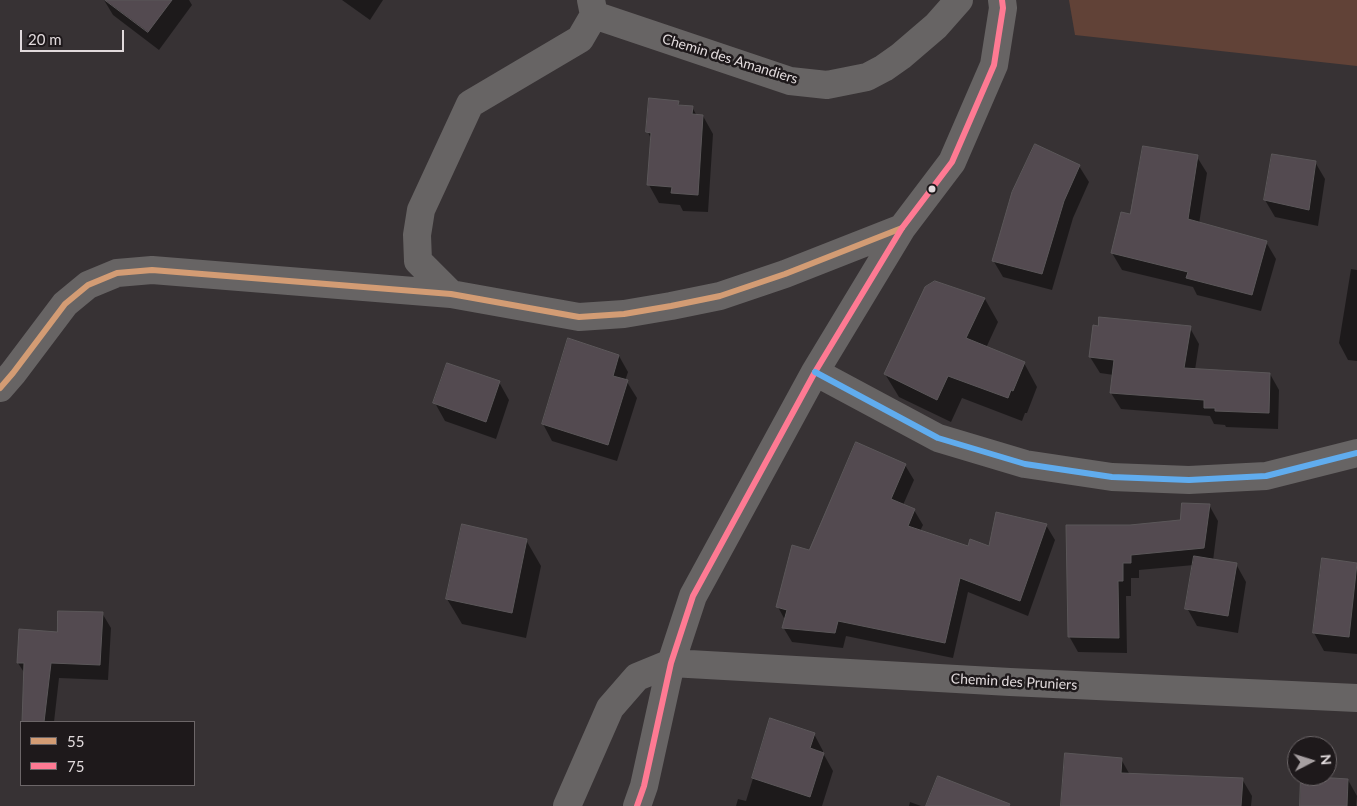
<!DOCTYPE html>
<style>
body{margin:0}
#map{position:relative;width:1357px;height:806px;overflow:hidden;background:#373234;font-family:Lato,sans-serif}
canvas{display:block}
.legend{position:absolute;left:20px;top:721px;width:175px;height:65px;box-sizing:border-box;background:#1e191b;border:1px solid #6c6668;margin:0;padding:6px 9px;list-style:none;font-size:15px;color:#e1dadc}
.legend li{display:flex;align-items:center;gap:10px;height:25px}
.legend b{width:25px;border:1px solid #6c6668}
.north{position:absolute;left:1287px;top:736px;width:50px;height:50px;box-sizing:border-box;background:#1e191b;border:1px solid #6c6668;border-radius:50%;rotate:85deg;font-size:14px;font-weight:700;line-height:20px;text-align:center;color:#e1dadc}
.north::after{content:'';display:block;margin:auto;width:18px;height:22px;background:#a69fa1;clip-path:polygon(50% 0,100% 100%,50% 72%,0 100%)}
.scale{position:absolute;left:20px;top:30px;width:104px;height:22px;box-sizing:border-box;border:2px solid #e1dadc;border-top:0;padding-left:6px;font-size:15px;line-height:18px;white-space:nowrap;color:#e1dadc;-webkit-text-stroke:4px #1e191b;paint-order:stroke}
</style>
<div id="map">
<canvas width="1357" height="806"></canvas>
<ul class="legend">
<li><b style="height:6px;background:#d39c74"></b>55</li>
<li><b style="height:6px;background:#fe7a93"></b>75</li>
</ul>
<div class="north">N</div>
<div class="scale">20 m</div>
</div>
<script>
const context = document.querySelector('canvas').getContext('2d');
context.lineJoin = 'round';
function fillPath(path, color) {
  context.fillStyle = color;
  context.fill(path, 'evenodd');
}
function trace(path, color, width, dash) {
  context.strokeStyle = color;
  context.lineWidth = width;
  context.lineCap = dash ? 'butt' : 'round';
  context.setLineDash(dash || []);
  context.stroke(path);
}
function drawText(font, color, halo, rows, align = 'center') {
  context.font = font + ' Lato,sans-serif';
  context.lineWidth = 5;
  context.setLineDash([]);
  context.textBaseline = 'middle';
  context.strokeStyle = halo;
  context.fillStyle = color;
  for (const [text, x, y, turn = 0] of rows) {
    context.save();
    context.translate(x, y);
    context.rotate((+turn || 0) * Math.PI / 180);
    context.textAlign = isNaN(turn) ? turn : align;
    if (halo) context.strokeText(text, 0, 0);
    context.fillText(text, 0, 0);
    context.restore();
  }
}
fillPath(new Path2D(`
 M1069 0H1357V66L1075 35Z`), '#614237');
fillPath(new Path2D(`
 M104 0H189L192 5 159 50 113 15Z
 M342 0H383L370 20Z
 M678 102 680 106 692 107 697 116H703L713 134 708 212 683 211 680 205 659 203 649 185 651 139 648 132Z
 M1197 157 1207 173 1199 224 1266 242 1276 259 1261 311 1197 295 1193 287 1122 270 1112 253 1131 216Z
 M1315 162 1325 179 1318 226 1275 217 1265 200Z
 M1079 166 1089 182 1073 218 1052 290 1003 277 993 260Z
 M1351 269 1357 270V361L1348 360 1339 343Z
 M985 299 998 322 986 348 1024 363 1037 387 1027 413H1025L1022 421 962 398 951 422 899 397 885 374Z
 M1190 328 1199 344 1195 370 1270 374 1279 390 1278 429 1226 427 1225 425 1214 424 1210 416 1121 409 1111 393 1114 375 1100 373 1090 357Z
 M568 340 619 356 628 372 625 381 627 382 637 398 617 461 552 441 543 424Z
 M499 382 509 400 496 439 445 421 435 403Z
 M905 465 914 480 903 505 914 510 923 525 920 531 968 548H990L1046 525 1055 540 1028 616 968 592 953 658 846 636 843 648 792 642 783 627 785 620 778 607 809 551Z
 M1209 505 1218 521 1213 561 1236 564 1246 582 1238 633 1197 626 1187 608 1194 565 1139 570V578H1131V596H1126L1127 653 1078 652 1069 636 1130 526 1181 522Z
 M526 540 541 566 526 638 462 624 447 599Z
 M1323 559 1357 564V654L1324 651 1314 633Z
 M102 613 111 628 108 680 59 678 54 722H24L25 674 18 663 59 633Z
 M771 720 814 734 823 751V753L833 771 822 806H736L738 799 746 801Z
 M1121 759 1130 775 1242 779 1252 796 1251 806H1062Z
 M1348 780 1357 796 1356 806H1301Z
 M910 802 921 806H909Z`), '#0007');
const building = new Path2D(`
 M105 0H172L148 32Z
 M649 98 679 101 678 105 693 106 692 114 703 115 698 195 671 193 672 187 647 185 651 133 646 132Z
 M1035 144 1080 165 1064 201 1042 274 992 261 1012 192Z
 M1143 146 1198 155 1188 219 1267 241 1252 295 1186 278 1188 272 1111 253 1121 212 1130 214Z
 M1272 154 1316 161 1309 210 1264 200Z
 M935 281 985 298 966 338 1025 362 1013 391 1011 390 1008 398 948 376 937 400 884 374 925 287Z
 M1099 317 1191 326 1184 368 1270 373 1269 413 1215 411V408H1204V400L1110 393 1114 360 1089 357 1093 325 1098 326Z
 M568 338 619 355 613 376 628 380 608 445 542 424Z
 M447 363 500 381 486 422 433 403Z
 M856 442 906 464 891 499 915 509 908 526 968 546 970 539 989 546 996 512 1047 524 1020 601 960 578 945 643 838 621 835 633 782 628 787 610 776 607 792 545 809 550Z
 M1182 503 1210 504 1204 548 1131 555V563H1123V581H1118L1119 638 1068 637 1066 525H1130L1180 520Z
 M462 524 527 539 512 613 446 599Z
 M1194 556 1237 563 1228 616 1185 609Z
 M1322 558 1357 563 1349 637 1313 633Z
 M58 611 103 612 100 665 51 663 44 722H22L24 663H17L19 629 57 632Z
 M770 718 815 733 810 748 824 753 810 797 752 778Z
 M1065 753 1122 758 1121 773 1243 778 1241 806H1061Z
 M938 776 1010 804 1009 806H926Z
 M1301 776 1348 779 1347 806H1300Z`);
fillPath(building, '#534a50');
trace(building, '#5b5759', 1);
trace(new Path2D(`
 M594 15 790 81 827 85 867 77 884 68 901 56 936 26 959 0
 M451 294 418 261 417 235 421 210 470 104 580 39 594 15 591 0
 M815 372 938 438 1025 464 1112 477 1189 480 1266 476 1357 453
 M0 388 13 373 65 304 88 285 117 273 152 270 451 294 579 317 624 314 671 306 720 296 785 274 902 228
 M567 806 610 708 637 677 671 663 1010 682 1357 698
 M637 806 644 786 671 663 693 596 815 372 902 228 952 162 994 65 1003 8 1002 0`), '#676464', 28);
trace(new Path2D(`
 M0 388 13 373 65 304 88 285 117 273 152 270 451 294 579 317 624 314 671 306 720 296 785 274 902 228`), '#d39c74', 6);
trace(new Path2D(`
 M637 806 644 786 671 663 693 596 815 372 902 228 952 162 994 65 1003 8 1002 0`), '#fe7a93', 6);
trace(new Path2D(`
 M815 372 938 438 1025 464 1112 477 1189 480 1266 476 1357 453`), '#60acee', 6);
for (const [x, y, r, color] of [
 [932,189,4.5,"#e1dadc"]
]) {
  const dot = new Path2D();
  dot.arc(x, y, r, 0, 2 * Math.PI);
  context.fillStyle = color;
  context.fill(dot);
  trace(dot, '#1e191b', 2);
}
drawText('14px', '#e1dadc', '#1e191b', [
 ["Chemin des Amandiers",730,59,17],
 ["Chemin des Pruniers",1014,682,3]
]);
</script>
